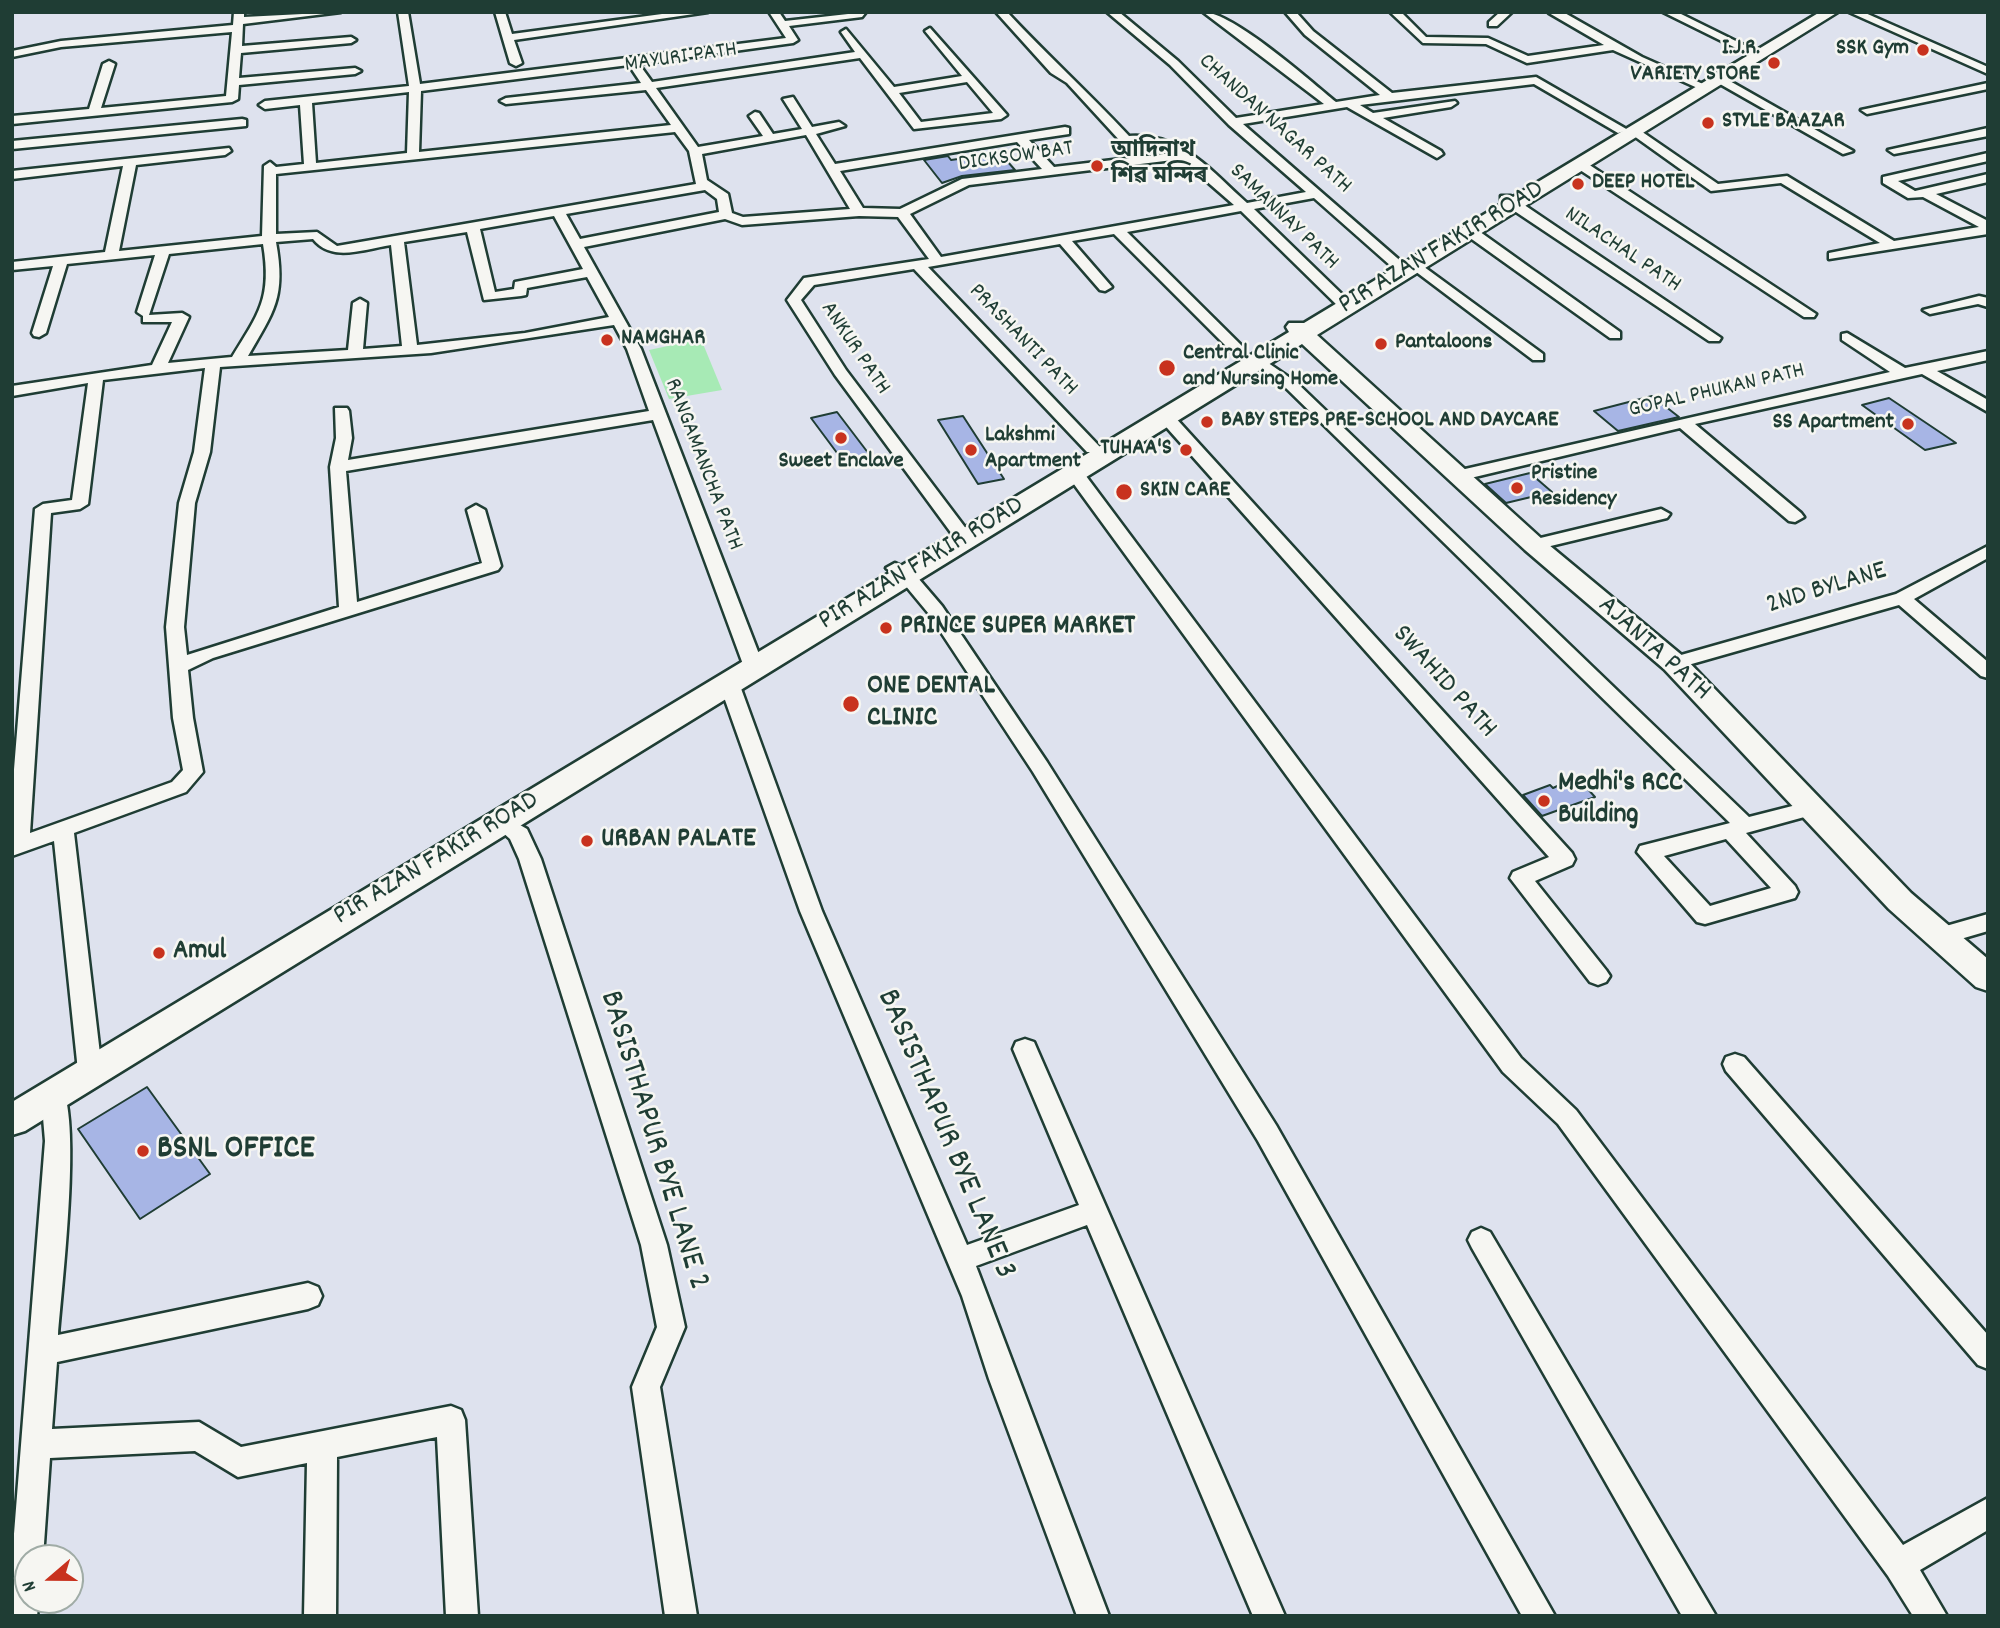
<!DOCTYPE html>
<meta charset="utf-8">
<style>
body{margin:0}
#map{position:relative;width:2000px;height:1628px;overflow:hidden;background:#dee2ee;font-family:Dekko,sans-serif}
canvas{display:block}
.frame{position:absolute;inset:0;border:14px solid #1f3d34;pointer-events:none}
.north{position:absolute;left:14px;top:1544px;width:70px;height:70px;box-sizing:border-box;background:#f6f6f2;border:2px solid #a0aca6;border-radius:50%;rotate:250deg;font-size:19px;font-weight:700;line-height:28px;text-align:center;color:#1f3d34}
.north::after{content:'';display:block;margin:auto;width:24px;height:32px;background:#c8321e;clip-path:polygon(50% 0,100% 100%,50% 72%,0 100%)}
</style>
<div id="map">
<canvas width="2000" height="1628"></canvas>
<div class="frame"></div>
<div class="north">N</div>
</div>
<script>
const context = document.querySelector('canvas').getContext('2d');
context.lineJoin = 'round';
function fillPath(path, color) {
  context.fillStyle = color;
  context.fill(path, 'evenodd');
}
function trace(path, color, width, dash) {
  context.strokeStyle = color;
  context.lineWidth = width;
  context.lineCap = dash ? 'butt' : 'round';
  context.setLineDash(dash || []);
  context.stroke(path);
}
function drawText(font, color, halo, rows, align = 'center') {
  context.font = font + ' Dekko,"Noto Sans Bengali",sans-serif';
  context.lineWidth = 5;
  context.setLineDash([]);
  context.textBaseline = 'middle';
  context.strokeStyle = halo;
  context.fillStyle = color;
  for (const [text, x, y, turn = 0] of rows) {
    context.save();
    context.translate(x, y);
    context.rotate((+turn || 0) * Math.PI / 180);
    context.textAlign = isNaN(turn) ? turn : align;
    if (halo) context.strokeText(text, 0, 0);
    context.fillText(text, 0, 0);
    context.restore();
  }
}
fillPath(new Path2D(`
 M701 339 722 390 669 399 649 350Z`), '#a7eab5');
const building = new Path2D(`
 M1000 153 1015 170 962 176 942 183 924 160 948 156 951 160Z
 M1652 396 1679 417 1618 431 1594 411Z
 M1889 398 1956 443 1925 450 1862 405Z
 M837 412 872 458 846 465 811 418Z
 M963 416 1004 479 978 484 938 420Z
 M1530 473 1552 492 1506 503 1485 484Z
 M1577 777 1595 797 1542 816 1523 795 1550 785 1553 788Z
 M147 1087 210 1174 140 1219 78 1129Z`);
fillPath(building, '#a7b5e5');
trace(building, '#1f3d34', 2);
const street = new Path2D(`
 M234 12H244V17L341 12 243 24 242 46 351 37 356 40 351 43 241 53 239 78 355 68 361 71 355 74 239 85 238 99 232 102 12 124V116L89 109 103 64 109 61 115 64 101 108 226 96 232 32 61 47 12 57V51L61 41 233 25Z
 M398 12H408L420 84 786 38 769 12H779L785 21 866 12 862 17 789 26 798 40 793 43 639 64 652 82 855 52 841 32 846 29 894 87 962 76 925 31 930 28 1007 115 1001 119 914 129 860 58 656 88 698 147 763 136 749 116 755 112 759 113 773 134 802 129 783 99 793 97 812 127 839 122 845 126 816 134 835 164 1065 127 1069 128V134L1029 140 1054 167 1172 153 1150 142 1122 143 1067 83 1051 73 996 12H1007C1047 55 1089 93 1129 136 1181 132 1210 170 1247 203L1306 192 1229 125 1170 65 1107 12H1119L1178 61 1236 118 1324 104 1203 12C1233 12 1310 81 1336 102L1380 95 1305 35 1285 12H1296L1313 31 1392 93 1536 77 1628 130 1618 133 1534 84 1360 105 1373 113 1455 101 1457 103 1451 107 1383 118 1441 151 1443 154 1437 158 1347 107 1243 124 1412 271 1400 274 1314 198 1254 209 1351 303V309H1341L1241 211 1127 232 1243 347 1245 350 1238 354 1233 353 1114 234 1072 241 1112 287 1105 291 1100 290 1060 244 928 267 1099 446V452H1087L914 269 814 285 801 300 846 370 967 530 958 535 952 534 835 375 787 300 804 278 929 259 898 217 859 216 742 225 725 219 584 247 641 349 764 667 754 673 744 667 653 420 346 471 357 602 482 563 467 510 476 505 485 510 501 566 498 570 213 658 188 670 193 718 203 772 186 792 74 833 102 1071 99 1078 90 1081 81 1078 78 1071 54 841 12 856V794L35 509 43 504 72 500 88 383 12 396V386L152 365 172 322H143V316L137 312 155 255 67 264 46 333 39 337 34 336 32 333 53 266 12 270V262L105 252 123 166 12 179V171L229 148 231 151 225 155 136 165 119 251 262 236 264 166 270 162 276 167 304 164 300 105 265 109 259 105 265 101 409 86ZM629 65 641 83 506 98 500 101 506 104 646 90 671 125 419 152 421 91ZM967 82 993 113 921 122 899 93ZM409 92 407 153 316 163 312 103ZM675 132 689 151 696 184 337 246 317 232 276 234V174ZM806 135 850 209 743 217 732 213 728 194 707 180 702 154ZM1017 142 1042 169 962 179 900 209 863 208 840 171ZM1181 159 1234 205 941 257 910 214 969 185ZM705 190 717 199 719 212 580 239 566 214ZM554 216 583 269 515 282 514 289 495 292 480 229ZM467 232 484 300 521 296 526 295 527 288 587 277 609 317 525 333 417 345 404 242ZM313 239C332 263 364 249 391 245L402 346 363 349 367 303 360 299 353 303 348 350 248 356C274 311 286 297 276 242ZM263 244C272 298 259 313 232 357L168 363 189 317 182 313 149 315 169 254ZM614 325 627 349 649 411 348 460 352 438 349 411 347 408H335L336 438 330 467 339 607 187 655 184 627 195 503 210 452 220 367 431 353ZM205 368 194 452 179 503 166 627 173 718 183 770 172 782 30 833 51 513 80 509 88 504 103 380Z
 M495 12H505L512 34 677 12H708L514 40 522 63 516 66 510 63Z
 M1390 12H1401L1426 37 1488 38 1528 56 1604 45 1549 13 1563 12 1642 57 1712 88 1702 90 1613 50 1527 63 1486 44 1423 43Z
 M1500 12H1512L1497 26H1489V22Z
 M1663 12H1677L1758 52 1748 54Z
 M1849 12H1863L1988 67V74Z
 M1720 80H1728L1853 151 1843 154 1720 84Z
 M1988 83V89L1867 114 1861 110Z
 M242 119 246 120V126L12 149V141Z
 M1988 128V136L1894 154 1888 150Z
 M1638 129 1718 184 1787 176 1894 241 1979 227 1923 197 1908 198 1883 183V177L1988 153V161L1898 181 1915 191 1988 174V182L1936 194 1988 221V234L1829 259V253L1880 243 1781 183 1711 191 1634 136 1632 133Z
 M1581 161 1585 162 1816 314 1814 317H1804L1577 168V162Z
 M1501 196H1511L1721 338 1719 341H1709L1501 202Z
 M1466 229H1476L1620 332V338H1610L1466 235Z
 M1416 261 1543 354V360H1533L1411 268V262Z
 M1979 296 1988 298V307L1978 304 1930 314 1923 310Z
 M1847 333 1905 368 1988 351V360L1937 371 1988 400V412L1922 374 1695 424 1801 513 1804 517 1795 522 1789 521 1680 428 1458 481 1450 476 1452 472 1890 372 1842 340V334Z
 M1258 356 1296 382 1749 817 1812 801 1819 803 1822 808 1819 813 1746 833 1795 886 1798 892 1795 898 1705 924 1697 922 1637 852 1640 846 1730 823 1286 388 1253 364 1250 361ZM1726 839 1771 888 1710 906 1664 856Z
 M1166 412 1172 414 1572 853 1575 859 1572 865 1535 881 1606 970 1610 976 1606 982 1598 985 1590 982 1510 878 1513 872 1549 857 1160 420V414Z
 M1074 467 1080 468 1521 1058 1576 1110 1903 1545 1988 1498V1530L1920 1570 1947 1616H1913L1888 1576 1558 1124 1503 1072 1068 476 1066 472Z
 M1661 509 1670 514 1667 518 1534 550 1525 545 1528 541Z
 M1988 546V558L1914 599 1988 662V678L1981 676 1899 605 1674 669 1664 663 1667 659 1896 594Z
 M895 563 912 571 942 606 1047 762 1276 1125 1555 1616H1522L1258 1141 1033 772 929 614 900 579 886 568Z
 M729 677 739 683 822 911 967 1245 1079 1205 1013 1049 1016 1042 1025 1039 1034 1042 1037 1049 1285 1616H1253L1087 1225 976 1266 1109 1616H1077L989 1379 962 1296 800 911 719 683Z
 M501 814 527 829 541 859 667 1245 685 1327 660 1387 697 1616H665L632 1387 657 1327 641 1245 519 859 510 839 490 821 494 816Z
 M1988 914V931L1940 945 1932 942 1929 936 1932 930Z
 M1735 1054 1744 1057 1988 1335V1369L1978 1365 1726 1071 1723 1064 1726 1057Z
 M53 1084 62 1087C81 1126 62 1284 58 1335L308 1283 318 1287 322 1296 318 1305 308 1309 57 1362 52 1429 199 1422 241 1447 451 1406 461 1410 465 1420 478 1616H446L437 1437 337 1457 336 1616H304L307 1463 238 1477 195 1451 50 1458 43 1558H28V1600H39L37 1616H12V1559L45 1141 41 1094 44 1087Z
 M1481 1228 1490 1232 1716 1616H1682L1472 1248 1468 1240 1472 1232Z`);
const secondary = new Path2D(`
 M1820 12H1838L1317 335 1543 540 1684 657 1911 893 1988 959V991L1976 987 1889 909 1664 669 1525 550 1302 344 25 1131 12 1135V1102L1289 332 1286 327 1289 323H1304Z`);
trace(street, '#1f3d34', 5);
trace(secondary, '#1f3d34', 5);
fillPath(street, '#f6f6f2');
fillPath(secondary, '#f6f6f2');
for (const [x, y, r, color] of [
 [1923,50,7,"#c8321e"],
 [1774,63,7,"#c8321e"],
 [1708,123,7,"#c8321e"],
 [1097,166,7,"#c8321e"],
 [1578,184,7,"#c8321e"],
 [607,340,7,"#c8321e"],
 [1381,344,7,"#c8321e"],
 [1167,368,9,"#c8321e"],
 [1207,422,7,"#c8321e"],
 [1908,424,7,"#c8321e"],
 [841,438,7,"#c8321e"],
 [971,450,7,"#c8321e"],
 [1186,450,7,"#c8321e"],
 [1517,488,7,"#c8321e"],
 [1124,492,9,"#c8321e"],
 [886,628,7,"#c8321e"],
 [851,704,9,"#c8321e"],
 [1544,801,7,"#c8321e"],
 [587,841,7,"#c8321e"],
 [159,953,7,"#c8321e"],
 [143,1151,7,"#c8321e"]
]) {
  const dot = new Path2D();
  dot.arc(x, y, r, 0, 2 * Math.PI);
  context.fillStyle = color;
  context.fill(dot);
  trace(dot, '#f6f6f2', 2.5);
}
drawText('bold 23px', '#1f3d34', '#f6f6f2', [
 ["I.J.R.",1760,50,"right"],
 ["VARIETY STORE",1760,76,"right"],
 ["SSK Gym",1909,50,"right"],
 ["STYLE BAAZAR",1722,123],
 ["আদিনাথ",1111,153],
 ["শিৱ মন্দিৰ",1111,179],
 ["DEEP HOTEL",1592,184],
 ["NAMGHAR",621,340],
 ["Pantaloons",1395,344],
 ["Central Clinic",1183,355],
 ["and Nursing Home",1183,381],
 ["BABY STEPS PRE-SCHOOL AND DAYCARE",1221,422],
 ["SS Apartment",1894,424,"right"],
 ["Lakshmi",985,437],
 ["Apartment",985,463],
 ["TUHAA'S",1172,450,"right"],
 ["Sweet Enclave",841,463,"center"],
 ["Pristine",1531,475],
 ["Residency",1531,501],
 ["SKIN CARE",1140,492]
], 'left');
drawText('23px', '#1f3d34', '#f6f6f2', [
 ["MAYURI PATH",681,59,-8],
 ["CHANDAN NAGAR PATH",1274,125,42],
 ["DICKSOW BAT",1016,158,-8],
 ["SAMANNAY PATH",1283,218,44],
 ["NILACHAL PATH",1622,251,34],
 ["PRASHANTI PATH",1022,341,46],
 ["ANKUR PATH",854,349,56],
 ["GOPAL PHUKAN PATH",1717,392,-13],
 ["RANGAMANCHA PATH",702,465,69]
]);
drawText('28px', '#1f3d34', '#f6f6f2', [
 ["PIR AZAN FAKIR ROAD",1442,249,-31],
 ["PIR AZAN FAKIR ROAD",922,565,-31],
 ["2ND BYLANE",1827,590,-17],
 ["AJANTA PATH",1653,650,42],
 ["SWAHID PATH",1443,683,48],
 ["PIR AZAN FAKIR ROAD",437,860,-31]
]);
drawText('bold 28px', '#1f3d34', '#f6f6f2', [
 ["PRINCE SUPER MARKET",900,628],
 ["ONE DENTAL",867,688],
 ["CLINIC",867,720],
 ["Medhi's RCC",1558,785],
 ["Building",1558,817],
 ["URBAN PALATE",601,841],
 ["Amul",173,953]
], 'left');
drawText('33px', '#1f3d34', '#f6f6f2', [
 ["BASISTHAPUR BYE LANE 3",944,1135,67],
 ["BASISTHAPUR BYE LANE 2",652,1141,73]
]);
drawText('bold 33px', '#1f3d34', '#f6f6f2', [
 ["BSNL OFFICE",157,1151]
], 'left');
</script>
